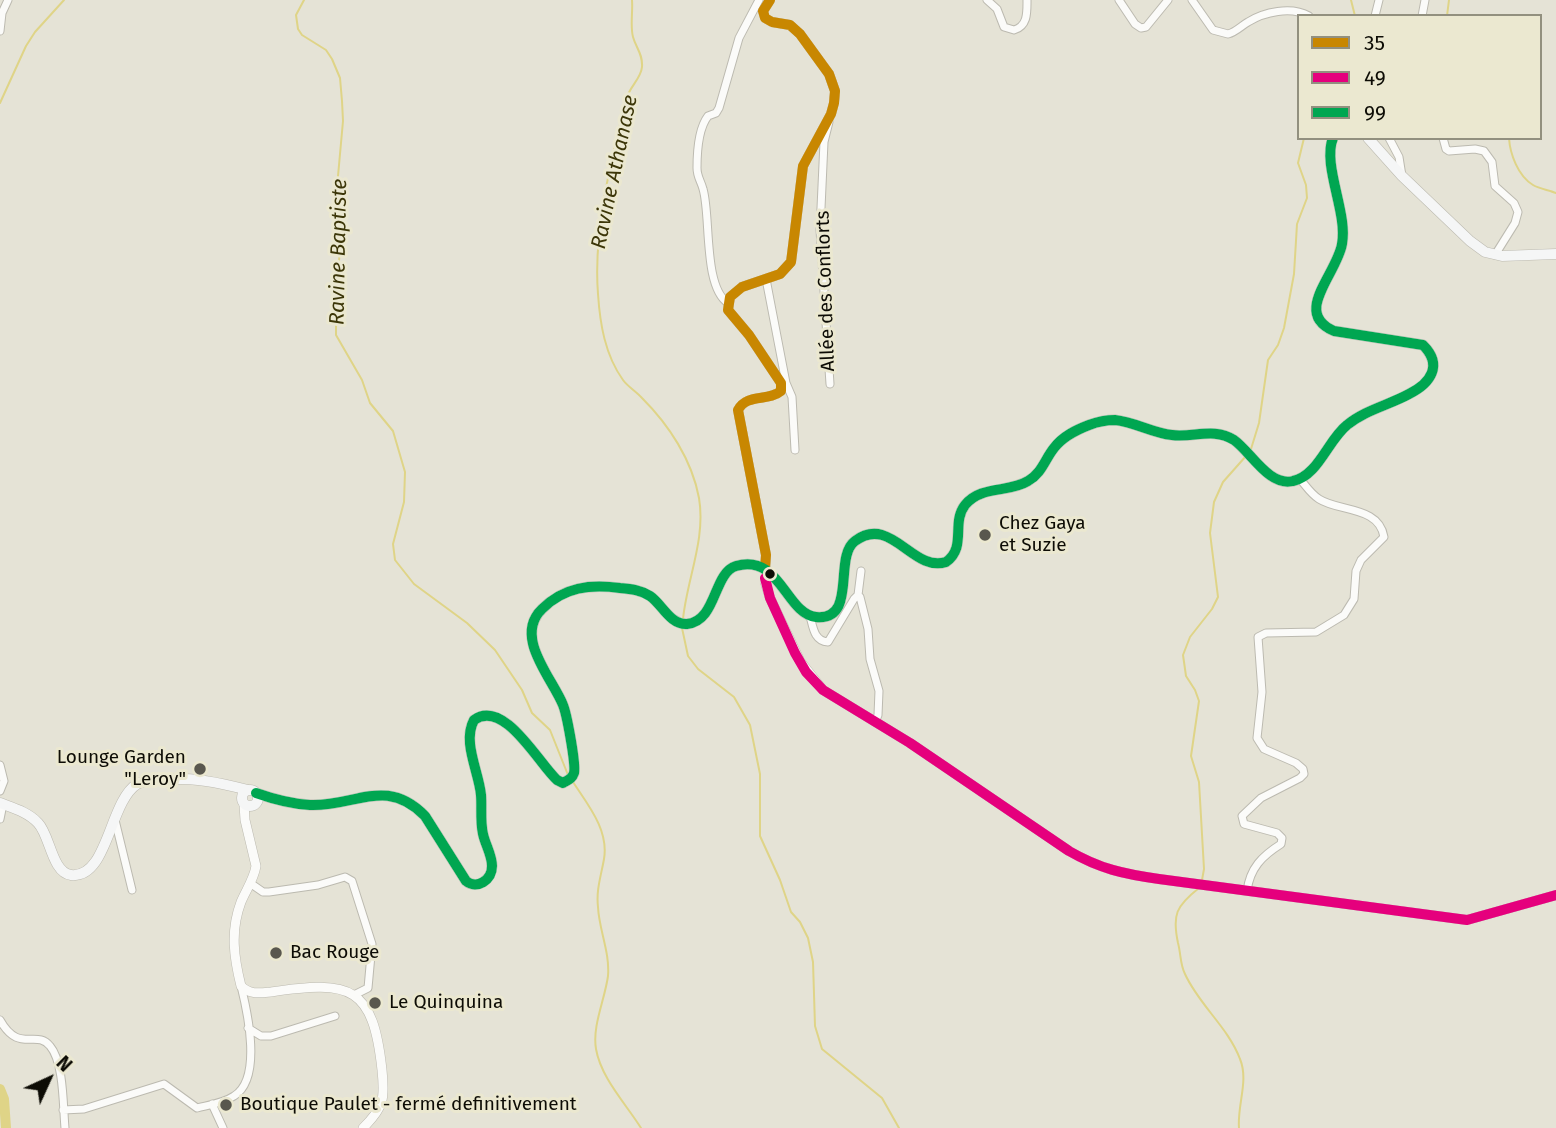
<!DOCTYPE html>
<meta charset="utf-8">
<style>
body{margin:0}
#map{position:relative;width:1556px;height:1128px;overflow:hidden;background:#e5e3d6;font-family:"Fira Sans",sans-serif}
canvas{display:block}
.legend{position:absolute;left:1297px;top:14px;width:245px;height:126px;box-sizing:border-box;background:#ebe8d0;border:2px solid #92907f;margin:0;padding:9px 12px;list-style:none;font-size:21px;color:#0d0c05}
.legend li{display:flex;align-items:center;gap:14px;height:35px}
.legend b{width:35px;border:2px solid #92907f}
.north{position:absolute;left:14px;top:1044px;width:70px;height:70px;-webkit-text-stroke:5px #ebe8d0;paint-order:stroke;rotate:45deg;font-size:19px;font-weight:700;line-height:28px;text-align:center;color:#0d0c05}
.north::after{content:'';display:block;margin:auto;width:24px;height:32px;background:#0d0c05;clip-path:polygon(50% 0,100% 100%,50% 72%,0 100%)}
</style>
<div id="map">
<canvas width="1556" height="1128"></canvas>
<ul class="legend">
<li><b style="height:9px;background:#c88701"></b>35</li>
<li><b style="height:9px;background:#e5007d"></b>49</li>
<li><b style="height:9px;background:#00a651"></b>99</li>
</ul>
<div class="north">N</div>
</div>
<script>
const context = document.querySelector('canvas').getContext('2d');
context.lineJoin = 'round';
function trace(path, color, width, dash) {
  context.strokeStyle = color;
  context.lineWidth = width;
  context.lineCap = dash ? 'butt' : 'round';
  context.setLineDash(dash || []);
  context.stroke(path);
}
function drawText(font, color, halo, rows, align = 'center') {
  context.font = font + ' "Fira Sans",sans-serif';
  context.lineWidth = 6;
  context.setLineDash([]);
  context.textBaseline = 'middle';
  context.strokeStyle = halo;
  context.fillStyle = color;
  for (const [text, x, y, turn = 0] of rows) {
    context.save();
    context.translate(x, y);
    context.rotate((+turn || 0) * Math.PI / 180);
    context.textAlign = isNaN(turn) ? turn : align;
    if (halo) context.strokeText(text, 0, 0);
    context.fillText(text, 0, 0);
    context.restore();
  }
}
trace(new Path2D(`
 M304 0 296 15 298 29 302 35 326 50 332 59 340 78 342 101 343 121 338 176 342 230 336 291V335L362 380 370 403 393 431 405 472 404 502 393 544 395 560 414 584 467 623 495 650 522 690 532 713 550 730 568 775
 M632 0C633 12 630 26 633 37 636 48 643 54 642 67 641 79 629 87 626 100 611 161 593 231 598 294 600 324 605 355 623 380 628 387 636 391 642 398 669 425 692 460 699 498 706 539 687 579 683 619
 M1351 0 1355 16
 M1447 16 1449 0
 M0 103 26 46 35 32 64 0
 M1509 138C1510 154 1518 176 1533 185 1540 189 1549 190 1556 193
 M1251 449 1259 423 1268 360 1278 345 1284 328 1294 274 1297 224 1307 198 1306 185 1298 163 1304 138
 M682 628 688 656 698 669 734 697 750 725 760 774V836L780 880 791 912 800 922 808 938 813 962 815 1026 822 1049 882 1098 899 1128
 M573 782C588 805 609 830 604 859 601 876 596 890 598 907 599 930 610 952 608 976 605 999 592 1026 596 1049 601 1078 626 1104 641 1128
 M1202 880 1204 869 1199 782 1191 756 1199 701 1195 690 1186 676 1183 655 1190 637 1212 609 1218 597 1210 533 1214 502 1223 482 1246 456
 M1199 888C1176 906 1172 915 1178 943 1181 954 1180 964 1185 974 1199 1005 1228 1027 1240 1059 1249 1081 1237 1105 1239 1128`), '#dfd487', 2);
trace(new Path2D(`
 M0 1089 4 1099 6 1128`), '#dfd487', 10);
const minor = new Path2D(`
 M987 0 997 9 1004 27 1014 30C1028 26 1027 12 1027 0
 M1119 0 1135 24 1141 28 1146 27 1168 0
 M1192 0 1213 30 1228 34C1236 32 1241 26 1248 22 1264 12 1291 6 1309 16
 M1375 16 1379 0
 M1422 16 1425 0
 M0 31 2 13 8 0
 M829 122 824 142 820 230 830 384
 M1389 138 1399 157 1402 176
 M1443 138 1446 149 1449 151 1475 149 1484 151 1492 162 1495 186 1514 203 1518 212 1515 223 1495 255
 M766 279 786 383 792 397 795 450
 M728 303C703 287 711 215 703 189 701 181 697 177 697 168 697 152 698 129 708 116L716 113 719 108 739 38 759 0
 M858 595 861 571
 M810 616C813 627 814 641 828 642L854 599 858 595 860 597 868 629 870 659 879 691 878 715 875 722
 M0 765 4 781 0 791
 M0 819 3 804
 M115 820 132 890
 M250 883 263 892H269L318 885 345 877 352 881 372 944 368 988 354 995
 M1247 891C1250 868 1262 856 1281 844L1282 838 1277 833 1244 824 1242 816 1261 798 1300 778 1304 774 1303 769 1296 763 1264 749 1257 738 1262 692 1258 637 1266 633 1316 632 1344 615 1354 599 1356 571 1361 560 1384 537C1379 506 1339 512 1319 499 1311 494 1306 486 1300 479
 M0 1020C19 1054 36 1029 50 1046 64 1062 63 1107 65 1128
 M248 1028 261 1036H271L335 1016
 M212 1104 223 1128
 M63 1110 84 1109 164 1084 197 1108C209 1105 224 1103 234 1096 262 1079 248 1014 241 986`);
const tertiary = new Path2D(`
 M765 569 766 555 738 410C747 393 768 402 781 391V383L749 335 728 310 730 297 742 287 780 274 791 262 803 166 831 114 834 103 835 91 829 74 800 34 790 25 772 22 765 18 763 11 770 0
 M768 571 765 582 770 598 800 661 823 690 910 743 1069 851C1100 869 1124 874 1159 879L1467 920 1556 895
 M244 804 245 820 256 866C254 879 246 890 241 902 230 931 234 958 241 986 250 995 260 993 271 992 351 980 373 986 382 1070 385 1099 384 1107 363 1128`);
const secondary = new Path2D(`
 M1368 138 1402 176 1470 241 1485 252 1502 256 1556 254
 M242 798a8 8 0 1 1 16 0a8 8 0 1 1-16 0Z
 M256 793C273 799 292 804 310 805 355 807 386 776 425 816L466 881C477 890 492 880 492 866 492 855 485 844 483 834 480 821 482 808 481 795 479 772 462 742 474 720 504 698 539 764 557 780L563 783C568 780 572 779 574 773 576 764 567 715 563 705 553 679 513 637 542 609 564 587 590 584 620 588 631 589 641 590 650 596 662 604 670 625 687 624 717 621 713 573 736 566 780 553 786 614 816 617 858 621 833 557 855 541 891 514 913 573 946 562 967 547 951 523 965 505 981 485 1009 493 1028 481 1042 473 1045 459 1054 448 1063 436 1076 430 1089 425 1097 422 1107 420 1115 420 1135 422 1152 433 1172 435 1193 438 1214 427 1234 440 1251 452 1269 487 1293 481 1318 476 1328 440 1347 425 1365 410 1389 405 1409 394 1431 383 1443 365 1423 345L1334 331C1292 313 1337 274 1342 244 1348 213 1322 165 1333 138
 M0 803C13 808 28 812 38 823 50 835 52 873 71 875 108 879 109 802 137 784 145 780 154 780 163 779 197 778 216 782 248 790`);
trace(minor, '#bcbab0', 9);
trace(tertiary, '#bcbab0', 10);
trace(secondary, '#bcbab0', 11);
trace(minor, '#fbfbf9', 7);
trace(tertiary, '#fbfbf9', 9);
trace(secondary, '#f5f6f6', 10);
trace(new Path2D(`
 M765 569 766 555 738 410C747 393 768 402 781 391V383L749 335 728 310 730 297 742 287 780 274 791 262 803 166 831 114 834 103 835 91 829 74 800 34 790 25 772 22 765 18 763 11 770 0`), '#c88701', 10);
trace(new Path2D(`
 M765 578 770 598 795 653 806 672 823 690 910 743 1069 851C1100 869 1124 874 1159 879L1467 920 1556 895`), '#e5007d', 10);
trace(new Path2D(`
 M256 793C273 799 292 804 310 805 355 807 386 776 425 816L466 881C477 890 492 880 492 866 492 855 485 844 483 834 480 821 482 808 481 795 479 772 462 742 474 720 504 698 539 764 557 780L563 783C568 780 572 779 574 773 576 764 567 715 563 705 553 679 513 637 542 609 564 587 590 584 620 588 631 589 641 590 650 596 662 604 670 625 687 624 717 621 713 573 736 566 780 553 786 614 816 617 858 621 833 557 855 541 891 514 913 573 946 562 967 547 951 523 965 505 981 485 1009 493 1028 481 1042 473 1045 459 1054 448 1063 436 1076 430 1089 425 1097 422 1107 420 1115 420 1135 422 1152 433 1172 435 1193 438 1214 427 1234 440 1251 452 1269 487 1293 481 1318 476 1328 440 1347 425 1365 410 1389 405 1409 394 1431 383 1443 365 1423 345L1334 331C1292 313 1337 274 1342 244 1348 213 1322 165 1333 138`), '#00a651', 10);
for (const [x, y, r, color] of [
 [985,535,7,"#59574e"],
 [770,574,6,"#0d0c05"],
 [200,769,7,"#59574e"],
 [276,953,7,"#59574e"],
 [375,1003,7,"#59574e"],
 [226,1105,7,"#59574e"]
]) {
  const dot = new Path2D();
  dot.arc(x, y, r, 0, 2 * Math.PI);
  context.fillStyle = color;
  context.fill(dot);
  trace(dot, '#ebe8d0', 2.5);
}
drawText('19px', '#0d0c05', '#ebe8d0', [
 ["Allée des Conflorts",826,291,-92]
]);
drawText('19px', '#0d0c05', '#ebe8d0', [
 ["Chez Gaya",999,524],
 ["et Suzie",999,546],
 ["Lounge Garden",186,758,"right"],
 ["\"Leroy\"",186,780,"right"],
 ["Bac Rouge",290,953],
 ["Le Quinquina",389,1003],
 ["Boutique Paulet - fermé definitivement",240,1105]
], 'left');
drawText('italic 21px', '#3c3608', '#ebe8d0', [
 ["Ravine Athanase",615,172,-78],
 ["Ravine Baptiste",339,252,-89]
]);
</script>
